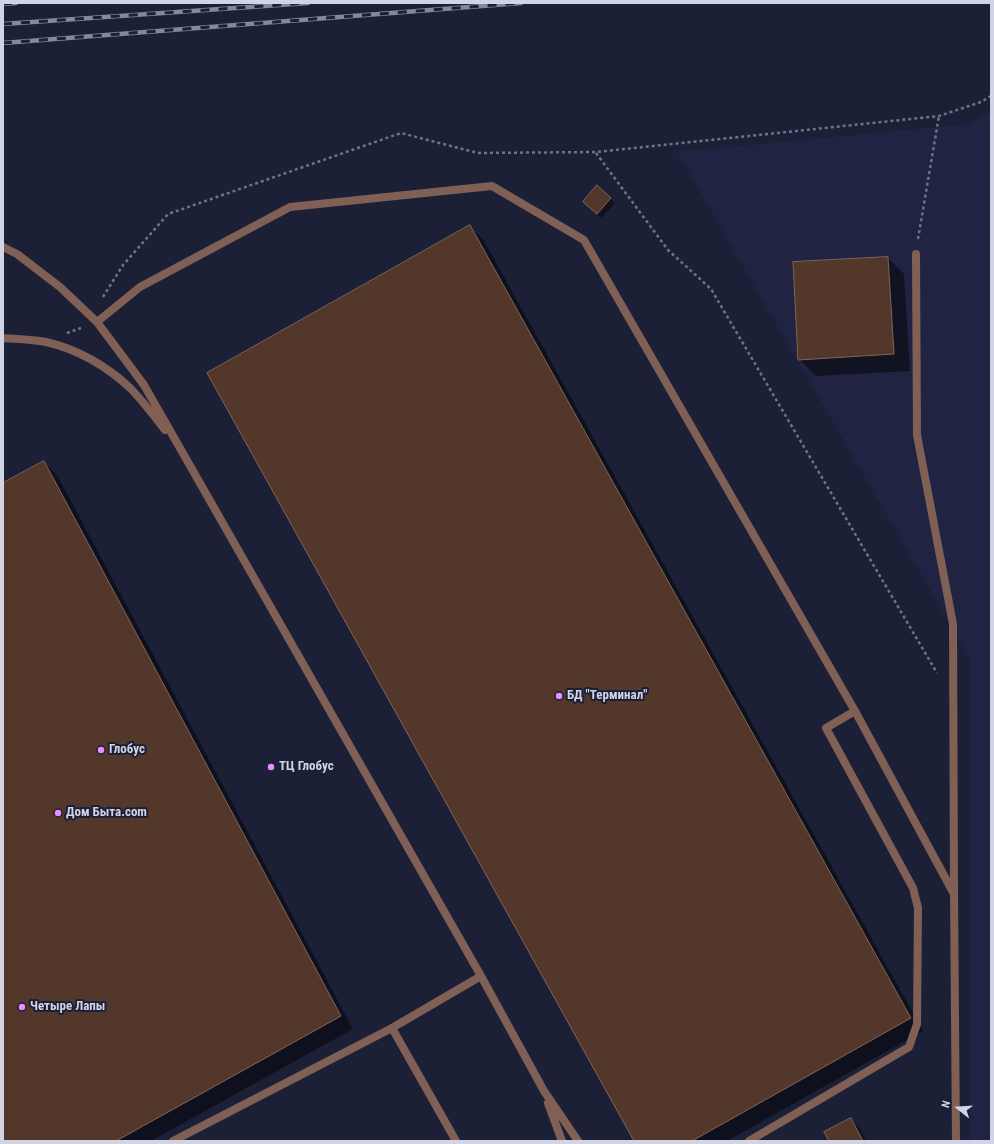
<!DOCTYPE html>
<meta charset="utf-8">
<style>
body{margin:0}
#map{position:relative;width:994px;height:1144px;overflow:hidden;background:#1c2037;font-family:"Roboto Condensed",sans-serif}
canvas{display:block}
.frame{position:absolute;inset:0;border:4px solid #d1d4e4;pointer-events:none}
.north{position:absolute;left:938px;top:1088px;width:40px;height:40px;-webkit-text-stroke:3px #1c2037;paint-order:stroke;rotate:287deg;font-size:11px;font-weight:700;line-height:16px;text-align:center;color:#d1d4e4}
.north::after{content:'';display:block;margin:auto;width:14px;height:18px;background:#d1d4e4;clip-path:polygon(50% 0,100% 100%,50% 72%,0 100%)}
</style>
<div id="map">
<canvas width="994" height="1144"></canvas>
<div class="frame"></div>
<div class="north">N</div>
</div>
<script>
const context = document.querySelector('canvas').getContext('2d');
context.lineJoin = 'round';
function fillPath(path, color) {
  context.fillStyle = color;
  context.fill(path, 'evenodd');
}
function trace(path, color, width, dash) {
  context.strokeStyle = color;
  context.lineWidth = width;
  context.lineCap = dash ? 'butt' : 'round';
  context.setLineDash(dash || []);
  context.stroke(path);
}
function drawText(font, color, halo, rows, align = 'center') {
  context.font = font + ' "Roboto Condensed",sans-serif';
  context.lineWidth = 4;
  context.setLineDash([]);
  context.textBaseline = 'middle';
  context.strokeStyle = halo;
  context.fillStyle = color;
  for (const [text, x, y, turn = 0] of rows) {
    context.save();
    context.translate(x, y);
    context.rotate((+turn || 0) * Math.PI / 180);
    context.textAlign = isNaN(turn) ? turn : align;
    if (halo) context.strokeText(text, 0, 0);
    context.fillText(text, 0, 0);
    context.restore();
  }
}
fillPath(new Path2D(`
 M991 111V1141H970L969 657 677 152 968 124Z`), '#202442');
fillPath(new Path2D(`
 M598 187 615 203 601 218 584 202Z
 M470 227 483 239 923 1031 727 1141H635Z
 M888 258 904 274 910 371 816 376 799 359Z
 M44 462 57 475 353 1029 151 1141H3V484Z
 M851 1119 859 1127 866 1141H830Z`), '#0007');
const building = new Path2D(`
 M597 185 611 198 597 214 583 202Z
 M470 225 911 1018 692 1141H634L207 373Z
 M888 257 894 354 798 360 793 262Z
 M44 461 341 1016 116 1141H3V483Z
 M851 1118 863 1141H829L824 1132Z`);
fillPath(building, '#52372a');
trace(building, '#826456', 1);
trace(new Path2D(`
 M596 153 668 250 711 289 937 673
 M918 239 939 116
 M103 297 123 265 168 214 401 133 478 153 596 152 939 116 981 102 991 96
 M67 333 81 328`), '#707387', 2.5, [3, 3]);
trace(new Path2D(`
 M3 247 17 254 60 287 97 322 144 385 481 976 544 1091 578 1141
 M916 254 917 435 953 624 954 893
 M97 322 140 287 290 207 492 186 584 240 855 711
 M3 338C17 339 32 339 46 342 77 349 107 366 130 388 143 401 154 416 165 430
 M392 1028 456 1141
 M548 1103 562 1141
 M173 1141 392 1028 481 976
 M749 1141 909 1047 917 1024 918 908 913 888 826 728 855 711 954 894`), '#805f54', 8);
trace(new Path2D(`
 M954 894 956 1141`), '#805f54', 8);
const rail = new Path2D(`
 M3 4 16 3
 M3 24 308 3
 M3 43 521 3`);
trace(rail, '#84889a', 4.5);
trace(rail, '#1c2037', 3, [9]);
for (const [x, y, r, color] of [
 [559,696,4,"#ea8dfd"],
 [101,750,4,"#ea8dfd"],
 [271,767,4,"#ea8dfd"],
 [58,813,4,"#ea8dfd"],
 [22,1007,4,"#ea8dfd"]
]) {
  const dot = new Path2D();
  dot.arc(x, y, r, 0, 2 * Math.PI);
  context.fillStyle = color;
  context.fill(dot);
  trace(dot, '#1c2037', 1.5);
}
drawText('bold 13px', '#d1d4e4', '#1c2037', [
 ["БД \"Терминал\"",567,696],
 ["Глобус",109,750],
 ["ТЦ Глобус",279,767],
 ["Дом Быта.com",66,813],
 ["Четыре Лапы",30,1007]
], 'left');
</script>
